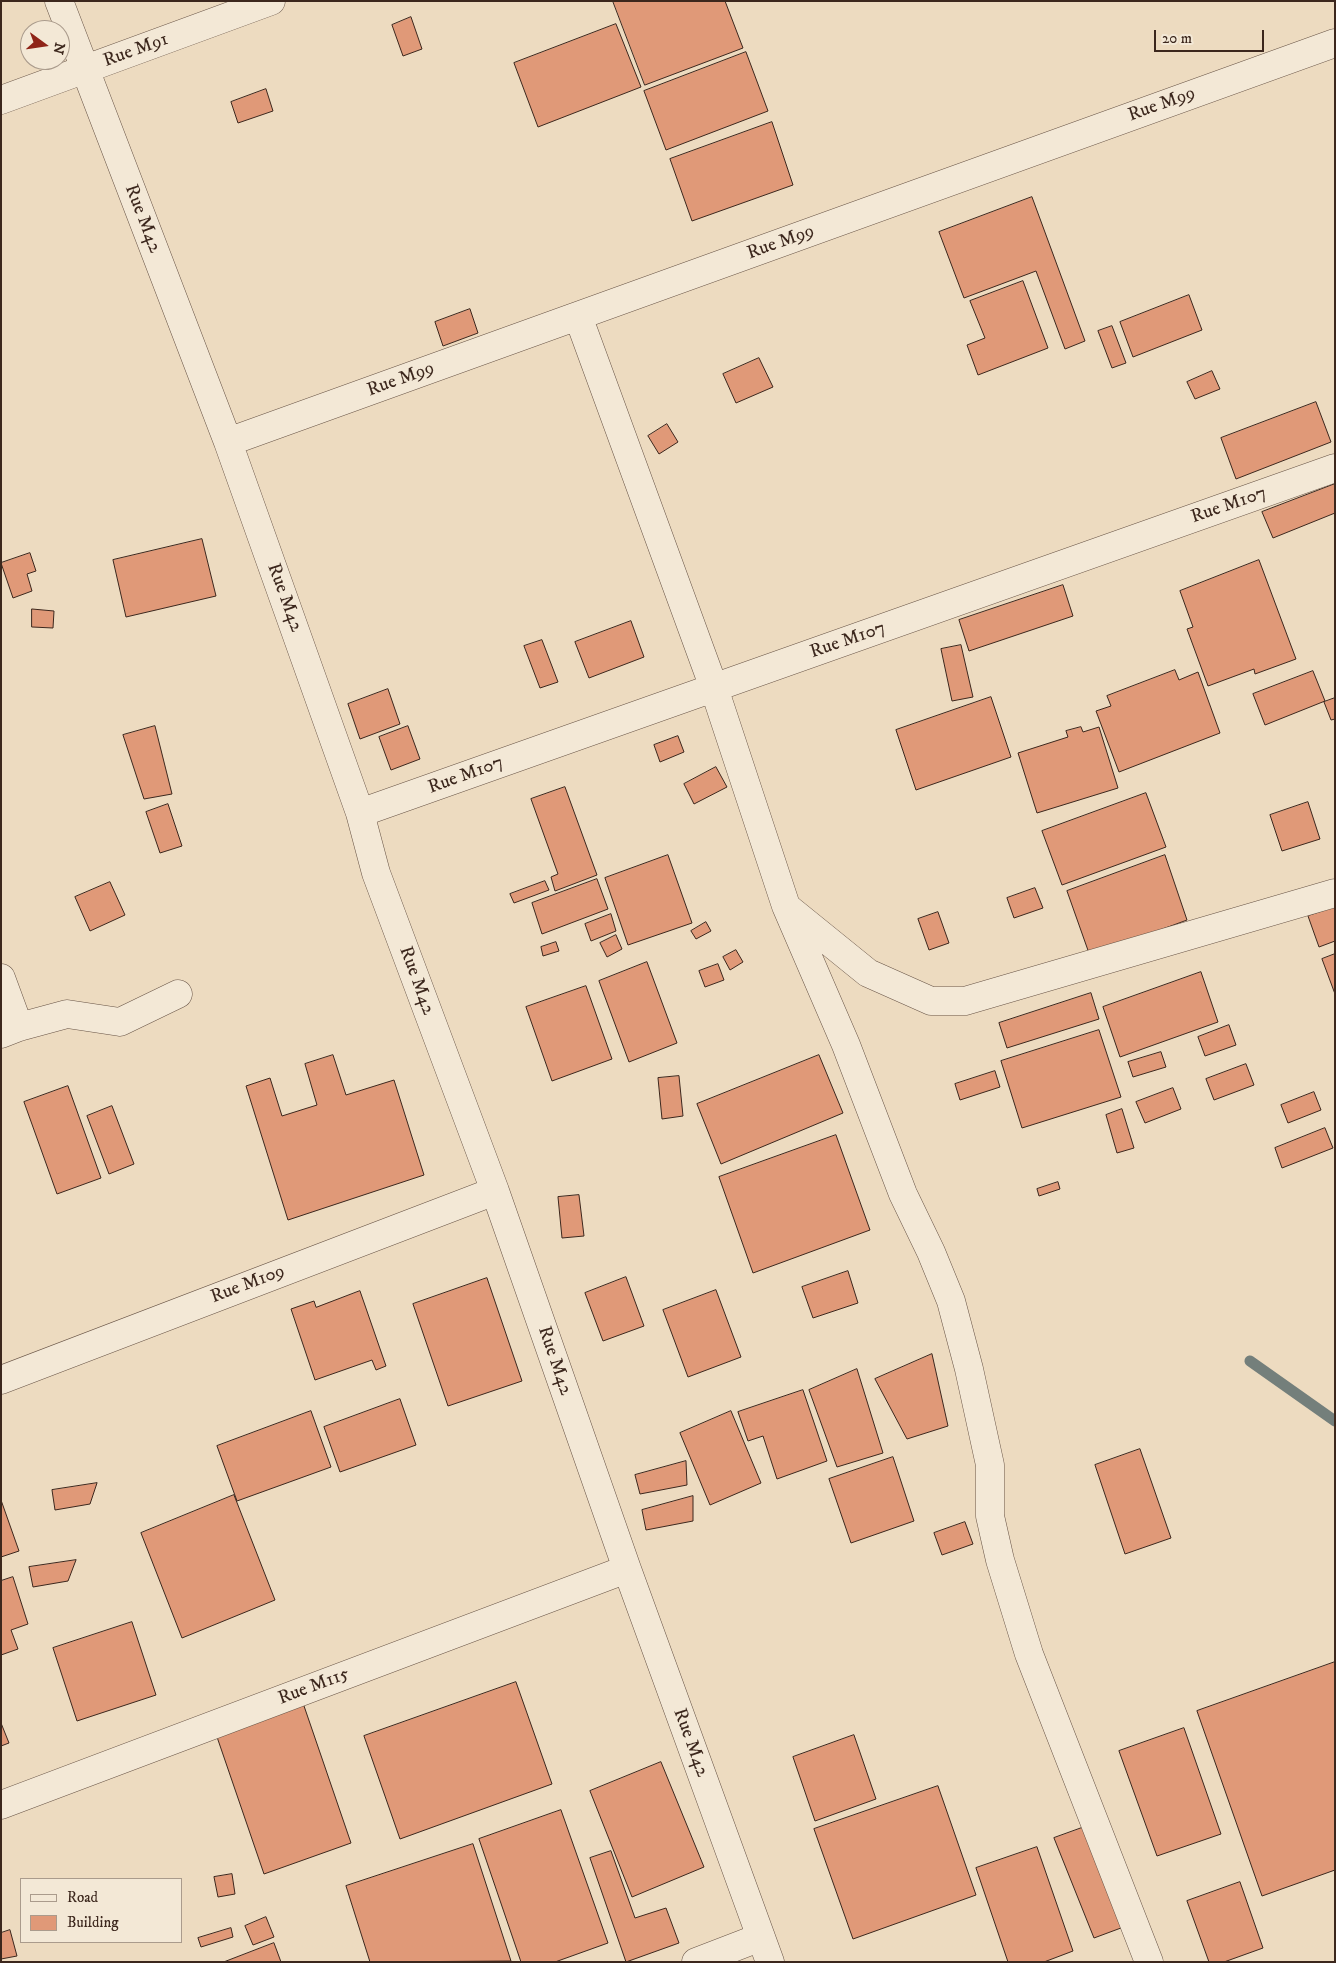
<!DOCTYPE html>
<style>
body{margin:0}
#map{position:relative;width:1336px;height:1963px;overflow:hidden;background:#eddbc0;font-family:"IM FELL DW Pica",serif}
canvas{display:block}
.frame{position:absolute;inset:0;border:2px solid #3c271d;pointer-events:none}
.legend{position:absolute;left:20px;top:1878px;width:162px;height:65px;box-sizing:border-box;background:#f3e8d6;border:1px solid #aa9b8c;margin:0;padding:6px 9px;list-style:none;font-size:15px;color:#3c271d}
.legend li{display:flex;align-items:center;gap:10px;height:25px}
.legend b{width:25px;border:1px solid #aa9b8c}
.north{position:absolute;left:20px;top:20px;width:50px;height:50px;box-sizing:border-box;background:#f3e8d6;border:1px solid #aa9b8c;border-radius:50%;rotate:104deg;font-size:14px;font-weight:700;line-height:20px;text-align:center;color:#3c271d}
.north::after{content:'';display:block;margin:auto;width:18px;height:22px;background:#8f2418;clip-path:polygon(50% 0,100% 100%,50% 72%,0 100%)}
.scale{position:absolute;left:1154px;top:30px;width:110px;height:22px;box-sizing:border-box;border:2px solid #3c271d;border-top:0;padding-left:6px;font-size:15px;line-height:18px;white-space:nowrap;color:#3c271d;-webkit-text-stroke:4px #f3e8d6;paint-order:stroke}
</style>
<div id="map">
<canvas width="1336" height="1963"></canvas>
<div class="frame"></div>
<ul class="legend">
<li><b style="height:6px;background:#f3e8d6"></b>Road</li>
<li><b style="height:14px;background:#e09978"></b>Building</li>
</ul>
<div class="north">N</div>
<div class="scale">20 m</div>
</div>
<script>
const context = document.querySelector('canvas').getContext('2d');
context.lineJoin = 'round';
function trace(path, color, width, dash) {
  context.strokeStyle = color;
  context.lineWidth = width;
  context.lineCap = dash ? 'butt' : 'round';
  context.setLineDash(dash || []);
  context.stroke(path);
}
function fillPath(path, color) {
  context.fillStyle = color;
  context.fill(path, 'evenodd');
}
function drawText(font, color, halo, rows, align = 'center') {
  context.font = font + ' "IM FELL DW Pica",serif';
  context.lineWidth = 4.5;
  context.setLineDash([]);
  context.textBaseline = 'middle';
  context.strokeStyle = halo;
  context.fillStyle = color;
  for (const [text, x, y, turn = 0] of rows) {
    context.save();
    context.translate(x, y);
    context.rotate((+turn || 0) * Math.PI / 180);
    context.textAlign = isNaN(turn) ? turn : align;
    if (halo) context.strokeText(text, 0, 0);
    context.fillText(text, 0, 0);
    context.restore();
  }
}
trace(new Path2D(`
 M1250 1361 1335 1421`), '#747f7b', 11);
const building = new Path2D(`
 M613 1H725L743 48 645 85Z
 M411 17 422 49 403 56 392 25Z
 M616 24 641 87 538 127 514 63Z
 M746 52 768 111 666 150 644 91Z
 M266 89 273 111 238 123 231 102Z
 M772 122 793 185 692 221 670 159Z
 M1032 197 1085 341 1065 349 1036 271 964 298 939 232Z
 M1023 281 1048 348 978 375 967 345 985 338 970 301Z
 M1189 295 1202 330 1133 357 1120 322Z
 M470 309 478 333 443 346 435 322Z
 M1112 326 1126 363 1112 368 1098 331Z
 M759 358 773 387 736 403 723 374Z
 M1212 371 1220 389 1195 399 1187 382Z
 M1316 402 1331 442 1236 479 1221 438Z
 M667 424 678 442 659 454 648 436Z
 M1335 484V513L1273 538 1262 512Z
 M202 539 216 596 126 617 113 560Z
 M30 553 36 571 27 574 32 591 13 598 1 563Z
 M1259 560 1296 659 1255 674 1254 669 1208 686 1187 629 1193 627 1180 591Z
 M1063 585 1073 616 969 651 959 620Z
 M32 609 54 611 53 628 32 627Z
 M631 621 644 657 589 678 575 642Z
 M542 640 558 682 540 688 524 646Z
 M961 645 973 697 952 701 941 649Z
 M1175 670 1179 680 1198 672 1220 733 1119 772 1096 711 1111 706 1107 696Z
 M1313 671 1325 701 1265 725 1253 694Z
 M388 689 400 724 360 739 348 704Z
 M991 697 1011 757 916 790 896 730Z
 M1335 698V719L1331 720 1324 702Z
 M155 726 172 794 144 799 123 735Z
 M408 726 420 759 391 770 379 737Z
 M1081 727 1083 732 1099 727 1118 788 1037 813 1018 753 1068 737 1066 731Z
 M678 736 684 752 660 762 654 745Z
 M716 767 727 787 694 804 684 784Z
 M565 787 597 875 555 891 551 877 558 874 531 799Z
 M1146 793 1166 847 1062 885 1042 831Z
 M1308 802 1320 839 1282 851 1270 815Z
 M168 804 182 846 160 853 146 812Z
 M668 855 692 923 628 945 605 878Z
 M1165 855 1187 920 1090 956 1067 891Z
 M597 879 608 909 542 934 532 903Z
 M545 881 549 890 514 903 510 894Z
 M110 882 125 915 90 931 75 897Z
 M1035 888 1043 908 1014 918 1007 898Z
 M1335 907V941L1319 947 1308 916Z
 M938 912 949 943 929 950 918 919Z
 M611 914 616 931 591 941 585 924Z
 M706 922 711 931 696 939 691 931Z
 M616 935 622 949 607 957 600 943Z
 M556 942 559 951 543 956 541 947Z
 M736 950 743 962 730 970 723 957Z
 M1335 954V994L1322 959Z
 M647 962 677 1043 629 1062 599 981Z
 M718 964 724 980 705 987 699 971Z
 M1201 972 1218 1022 1120 1057 1103 1007Z
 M586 986 612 1059 552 1081 526 1007Z
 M1091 993 1099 1019 1007 1048 999 1023Z
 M1229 1025 1236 1045 1205 1056 1198 1037Z
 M1099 1030 1121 1097 1022 1128 1001 1061Z
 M1161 1052 1166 1067 1133 1077 1128 1062Z
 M333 1055 346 1095 394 1080 424 1175 288 1220 246 1086 270 1078 282 1116 317 1105 305 1064Z
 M819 1055 843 1113 721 1164 697 1104Z
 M1246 1064 1254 1085 1214 1100 1206 1079Z
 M995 1071 1000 1087 960 1100 955 1084Z
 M679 1076 683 1116 662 1119 658 1078Z
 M68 1086 101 1178 57 1194 24 1102Z
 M1173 1088 1181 1109 1145 1123 1136 1102Z
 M1314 1092 1321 1110 1288 1123 1281 1105Z
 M112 1106 134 1164 109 1174 87 1116Z
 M1122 1109 1134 1148 1117 1153 1106 1115Z
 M1325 1128 1333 1148 1282 1168 1275 1148Z
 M836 1135 870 1230 753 1273 719 1177Z
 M1058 1182 1060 1189 1039 1196 1037 1189Z
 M579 1195 584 1236 562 1238 558 1197Z
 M848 1271 858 1303 813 1318 802 1287Z
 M626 1277 644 1326 603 1341 585 1293Z
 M487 1278 522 1381 448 1406 413 1304Z
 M716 1290 741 1357 688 1377 663 1310Z
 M360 1291 386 1366 376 1370 372 1360 315 1380 291 1309 314 1301 316 1307Z
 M932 1354 948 1426 907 1439 875 1379Z
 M857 1369 883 1453 837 1467 809 1390Z
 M803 1390 827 1461 777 1479 763 1436 748 1441 738 1412Z
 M400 1399 416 1445 340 1472 324 1427Z
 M311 1411 331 1467 237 1501 217 1446Z
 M731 1411 761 1483 710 1505 680 1433Z
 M1140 1449 1171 1538 1125 1554 1095 1465Z
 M893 1457 914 1521 851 1543 829 1479Z
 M686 1461 687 1485 640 1494 635 1475Z
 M97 1483 90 1504 55 1510 52 1490Z
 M234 1495 275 1600 182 1638 141 1533Z
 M693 1496V1521L646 1530 642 1510Z
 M1 1500 19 1551 1 1557Z
 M965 1522 973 1544 942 1555 934 1533Z
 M76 1560 68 1581 33 1587 29 1567Z
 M13 1577 28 1624 11 1630 18 1649 1 1655V1581Z
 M132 1622 156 1695 77 1721 53 1648Z
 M1335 1662V1870L1262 1896 1197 1711Z
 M516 1682 552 1784 400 1839 364 1736Z
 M303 1703 351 1843 264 1874 216 1734Z
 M1 1723 9 1743 1 1746Z
 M1184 1728 1221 1834 1157 1856 1119 1751Z
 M854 1735 876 1799 815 1821 793 1757Z
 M661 1762 704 1867 632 1897 590 1791Z
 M938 1786 976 1895 853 1939 814 1829Z
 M561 1810 608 1943 555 1962H521L479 1839Z
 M1090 1825 1129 1925 1094 1938 1054 1838Z
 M473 1844 511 1961 370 1962 346 1886Z
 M1037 1847 1073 1951 1044 1962H1008L976 1868Z
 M611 1851 635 1918 666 1908 679 1943 626 1962 590 1858Z
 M232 1874 235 1894 218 1897 214 1877Z
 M1240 1882 1263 1948 1224 1962H1209L1187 1901Z
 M266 1917 274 1937 253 1945 245 1926Z
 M231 1928 233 1937 201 1947 198 1938Z
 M10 1930 17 1956 1 1959V1933Z
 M274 1943 281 1962H224Z`);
fillPath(building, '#e09978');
trace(building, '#3c271d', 1);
const minor = new Path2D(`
 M59 1 228 442 360 813 376 873 495 1191 627 1569 770 1962
 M1 100 271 1
 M578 316 714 688 786 906 846 1045 903 1194 931 1252 951 1301 969 1369 990 1465V1516L1000 1560 1029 1654 1149 1962
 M228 442 1335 43
 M360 813 1335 468
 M789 909 868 973 931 1001H965L1335 893
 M1 978 19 1027
 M1 1034 19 1027 67 1014 120 1022 178 994
 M1 1380 495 1191
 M1 1805 627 1569
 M696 1962 761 1937`);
trace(minor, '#685446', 29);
trace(minor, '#f3e8d6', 28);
drawText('19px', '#3c271d', '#f3e8d6', [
 ["Rue M91",136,51,-20],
 ["Rue M99",1162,105,-20],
 ["Rue M42",142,219,69],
 ["Rue M99",781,243,-20],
 ["Rue M99",401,380,-20],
 ["Rue M107",1229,506,-19],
 ["Rue M42",284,598,70],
 ["Rue M107",848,641,-19],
 ["Rue M107",466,776,-20],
 ["Rue M42",416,981,70],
 ["Rue M109",248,1285,-21],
 ["Rue M42",554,1361,71],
 ["Rue M115",314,1687,-21],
 ["Rue M42",690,1743,70]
]);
</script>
